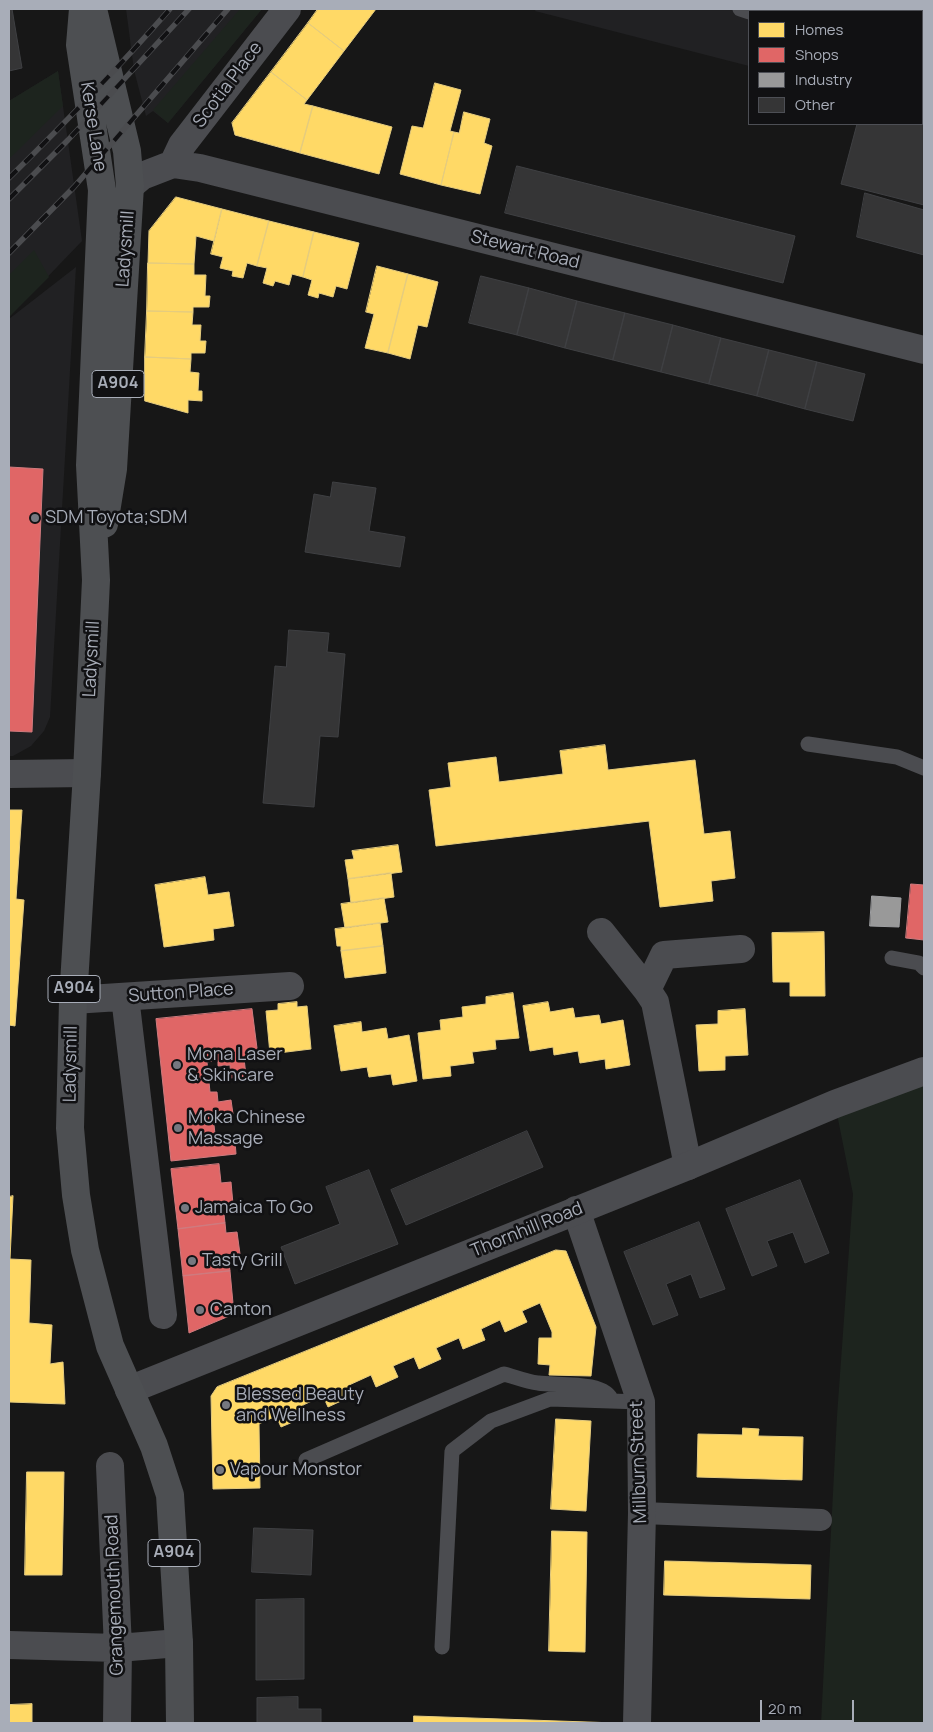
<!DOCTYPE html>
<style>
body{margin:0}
#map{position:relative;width:933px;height:1732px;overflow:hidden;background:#171717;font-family:Manrope,sans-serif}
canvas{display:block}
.frame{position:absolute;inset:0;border:10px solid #a8adb8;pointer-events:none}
.legend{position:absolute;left:748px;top:10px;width:175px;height:115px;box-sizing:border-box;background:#111113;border:1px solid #4d4f55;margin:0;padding:6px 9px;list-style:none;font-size:15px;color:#a8adb8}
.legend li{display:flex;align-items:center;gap:10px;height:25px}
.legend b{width:25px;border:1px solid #4d4f55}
.scale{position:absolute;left:760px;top:1700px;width:94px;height:22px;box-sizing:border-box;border:2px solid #a8adb8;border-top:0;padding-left:6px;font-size:15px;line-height:18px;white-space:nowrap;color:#a8adb8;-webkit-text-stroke:4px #111113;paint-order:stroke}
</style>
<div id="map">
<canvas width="933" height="1732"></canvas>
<div class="frame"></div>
<ul class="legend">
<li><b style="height:14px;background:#ffd966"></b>Homes</li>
<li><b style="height:14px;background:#e06666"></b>Shops</li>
<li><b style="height:14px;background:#999"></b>Industry</li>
<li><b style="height:14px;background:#353536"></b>Other</li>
</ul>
<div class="scale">20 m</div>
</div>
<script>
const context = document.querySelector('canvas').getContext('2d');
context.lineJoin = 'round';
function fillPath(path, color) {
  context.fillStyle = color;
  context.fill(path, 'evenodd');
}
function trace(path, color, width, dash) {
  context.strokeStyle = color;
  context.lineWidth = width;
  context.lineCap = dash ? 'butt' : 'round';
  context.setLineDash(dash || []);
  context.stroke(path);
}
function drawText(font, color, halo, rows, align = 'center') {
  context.font = font + ' Manrope,sans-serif';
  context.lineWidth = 5;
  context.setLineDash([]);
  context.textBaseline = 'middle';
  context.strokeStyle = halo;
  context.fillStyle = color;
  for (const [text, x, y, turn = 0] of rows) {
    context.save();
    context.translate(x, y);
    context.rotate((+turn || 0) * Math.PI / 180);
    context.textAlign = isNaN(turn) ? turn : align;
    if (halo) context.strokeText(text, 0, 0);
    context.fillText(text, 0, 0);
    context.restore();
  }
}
fillPath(new Path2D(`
 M126 9H262L168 123 153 111 146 116 134 70Z
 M536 9H924V113H922V11H749V66L535 11Z
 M58 71 82 241 9 317V101Z
 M76 267 50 717 44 731 31 746 13 756H9V319Z`), '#212123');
fillPath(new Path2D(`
 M240 9H262L168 123 153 110Z
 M58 71 63 106 9 159V101Z
 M34 250 49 277 9 317V275Z
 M924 1071V1723H821L837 1416 853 1194 835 1104Z`), '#1d241e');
const homes = new Path2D(`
 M318 9H376L344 51 308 23Z
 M308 23 344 51 307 100 271 72Z
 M271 72 307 100 304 104 313 106 300 153 235 135 232 123Z
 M435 83 461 90 450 131 454 132 441 185 400 174 412 126 423 128Z
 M313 106 392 127 379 174 300 153Z
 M464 112 490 119 484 143 492 146 480 194 441 185 454 132 459 133Z
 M176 197 222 209 214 241 196 236 194 264 148 263 149 231Z
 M222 209 269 221 257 266 247 263 243 278 232 276 233 271 220 268 223 257 211 254Z
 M269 221 314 232 303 277 292 274 289 285 275 281 273 286 263 283 267 268 257 266Z
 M314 232 359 243 347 289 336 286 333 297 319 293 318 298 308 295 312 280 303 277Z
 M148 263 194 264V275H206L205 296H210L209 307H193V312L147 311Z
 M377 266 408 274 388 353 365 348 374 314 366 312Z
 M408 274 438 282 427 327 418 325 410 359 388 353Z
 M147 311 193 312 192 325H201L200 341H206L205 353H191V359L145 357Z
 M145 357 191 359 190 372 199 373 198 391H202V401L188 400V413L145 401Z
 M605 745 608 770 695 760 704 834 730 831 735 878 711 881 713 901 660 907 649 821 436 846 429 790 451 787 448 763 496 757 499 782 563 774 560 751Z
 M9 810H22L16 899 24 900 15 1026 9 1025Z
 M398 845 402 872 348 879 345 860 354 859 352 851Z
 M391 873 394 897 351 903 348 879Z
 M205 877 208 895 229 892 234 926 213 929 214 940 164 947 155 885Z
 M384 898 388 922 345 928 341 904Z
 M380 923 383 946 341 951V946H337L335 929Z
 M824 932 825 996H790V982H773L772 933Z
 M383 946 386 973 345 978 341 951Z
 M513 993 519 1038 495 1040 496 1049 472 1052 474 1063 450 1066 451 1076 423 1079 418 1033 441 1030 440 1020 463 1017 462 1007 486 1004V997Z
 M297 1002V1007L307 1006 311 1049 270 1054 266 1011 278 1010V1004Z
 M548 1002 550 1012 573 1008 575 1018 599 1015 601 1024 623 1020 630 1065 606 1069 605 1059 580 1063 578 1051 554 1055 553 1047 530 1051 523 1006Z
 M745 1009 748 1055 725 1056V1070L699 1071 696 1025 718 1024V1011Z
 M361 1022 362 1032 386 1028 388 1039 409 1035 417 1081 393 1085 391 1074 369 1077 367 1067 341 1071 334 1026Z
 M13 1196 10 1259 31 1260 29 1323 52 1325 50 1364 63 1362 65 1404 9 1402V1197Z
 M556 1250 566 1251 596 1327 591 1376 549 1375 550 1365 538 1364 539 1338H552V1332L540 1303 522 1311 527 1322 505 1332 500 1320 481 1329 485 1340 463 1349 459 1338 436 1348 441 1359 419 1369 414 1357 393 1366 398 1377 376 1387 371 1375 349 1385 354 1395 328 1407 323 1396 303 1405 307 1416 281 1427 276 1416 259 1424 260 1488 213 1489 211 1396 217 1387Z
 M556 1419 591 1421 586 1511 551 1509Z
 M743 1428 759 1429 758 1436 803 1437 802 1480 697 1477 698 1434 742 1435Z
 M27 1472H64L62 1575H25Z
 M552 1531 587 1532 585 1652 549 1651Z
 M665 1561 811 1565 810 1599 664 1595Z
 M32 1704V1723H9V1705Z
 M414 1716 616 1723H414Z`);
fillPath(homes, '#ffd966');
trace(homes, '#e5cc7f', 1);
const shops = new Path2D(`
 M9 467 43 469 32 732 9 731Z
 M911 884 924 885V940L906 938Z
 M252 1009 258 1056 244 1058 246 1076 231 1078 230 1065 218 1066V1060L207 1062 210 1092H217L218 1102 231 1100 233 1114 213 1116 216 1143 235 1141 236 1154 171 1161 156 1019Z
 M219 1164 221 1183 231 1182 233 1204 223 1205 225 1223 178 1229 171 1169Z
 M225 1223 226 1233 237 1232 240 1254 228 1256 230 1271 183 1276 178 1229Z
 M230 1271 234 1314 189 1333 183 1276Z`);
fillPath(shops, '#e06666');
trace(shops, '#cf7b7f', 1);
const industry = new Path2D(`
 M872 896 901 898 899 927 870 926Z`);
fillPath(industry, '#999');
trace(industry, '#9e9fa2', 1);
const building = new Path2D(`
 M9 9H12L22 68 9 71Z
 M922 116 924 117V205L841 184 857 124H922Z
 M517 166 795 236 783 283 505 213Z
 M865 193 924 210V255L857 237Z
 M481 276 529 288 517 335 469 323Z
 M529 288 577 301 565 348 517 335Z
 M577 301 625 313 613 360 565 348Z
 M625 313 673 325 661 372 613 360Z
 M673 325 721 338 709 384 661 372Z
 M721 338 769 350 757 396 709 384Z
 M769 350 817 362 805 409 757 396Z
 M817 362 865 374 853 421 805 409Z
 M333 482 376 488 369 531 405 537 400 567 305 552 314 494 330 497Z
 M289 630 329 633 327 652 345 654 338 737 320 736 314 807 263 803 275 666 286 667Z
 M527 1131 543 1167 406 1225 391 1190Z
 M369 1170 398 1244 295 1284 281 1247 340 1224 326 1187Z
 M800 1180 829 1253 805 1263 793 1232 767 1241 777 1266 752 1276 726 1209Z
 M699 1222 725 1289 700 1298 691 1274 666 1284 678 1315 653 1325 624 1252Z
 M254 1528 313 1530 311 1575 252 1572Z
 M304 1599V1679L256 1680V1600Z
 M298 1697V1709H321V1723H257V1698Z`);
fillPath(building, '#353536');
trace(building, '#3f4043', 1);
trace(new Path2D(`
 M740 9 749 12
 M922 60 924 61
 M808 744 897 757 924 768
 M892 958 919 963 924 968
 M306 1460 504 1374C515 1377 527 1382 538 1383 556 1386 605 1380 612 1401
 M442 1647 452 1451 491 1421 550 1399 641 1402`), '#4b4c50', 15);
trace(new Path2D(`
 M642 1513 821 1520`), '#4b4c50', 22);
trace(new Path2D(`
 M173 164 182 145 287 9
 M130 186 142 176 173 164 200 168 924 350
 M9 774 87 773
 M601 932 647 990 655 1002 688 1166
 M647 990 664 955 741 949
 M125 997 163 1315
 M73 1000 290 986
 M576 1210 641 1402 642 1513 637 1723
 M110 1466 118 1648 117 1723
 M9 1645 118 1648 179 1643`), '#4b4c50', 28);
trace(new Path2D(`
 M129 1390 688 1166 835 1104 924 1071`), '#4b4c50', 28);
trace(new Path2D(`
 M83 9 80 45 102 190 90 465 96 580 87 773 73 1000 70 1128 76 1195 85 1250 110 1346 154 1446 170 1495 179 1643 180 1723
 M93 9 127 151 130 186 113 469 104 524`), '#4d4f52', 28);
const rail = new Path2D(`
 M9 178C65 123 119 67 170 9
 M9 199 68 140 189 9
 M9 253 74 187 228 9`);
trace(rail, '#4b4c4f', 5.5);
trace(rail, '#111113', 4, [11]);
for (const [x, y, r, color] of [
 [35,518,5,"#757880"],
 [177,1065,5,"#757880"],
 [178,1128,5,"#757880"],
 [185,1208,5,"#757880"],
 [192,1261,5,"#757880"],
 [200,1310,5,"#757880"],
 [226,1405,5,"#757880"],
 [220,1470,5,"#757880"]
]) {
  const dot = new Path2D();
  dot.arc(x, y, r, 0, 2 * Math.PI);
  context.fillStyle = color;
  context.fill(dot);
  trace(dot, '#111113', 2);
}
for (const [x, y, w] of [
 [118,384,52],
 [74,989,52],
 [174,1553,52]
]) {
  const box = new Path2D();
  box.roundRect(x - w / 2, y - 13.5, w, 27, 4);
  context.fillStyle = '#111113';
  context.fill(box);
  trace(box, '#a8adb8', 1);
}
drawText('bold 16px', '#a8adb8', null, [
 ["A904",118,384],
 ["A904",74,989],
 ["A904",174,1553]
]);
drawText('18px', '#a8adb8', '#111113', [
 ["Scotia Place",228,85,-53],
 ["Kerse Lane",93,127,81],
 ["Ladysmill",126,249,-86],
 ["Stewart Road",525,250,14],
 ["Ladysmill",92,659,-87],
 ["Sutton Place",181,993,-4],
 ["Ladysmill",71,1064,-89],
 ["Thornhill Road",527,1230,-22],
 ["Millburn Street",639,1462,-92],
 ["Grangemouth Road",115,1595,-92]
]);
drawText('18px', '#a8adb8', '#111113', [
 ["SDM Toyota;SDM",45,518],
 ["Mona Laser",187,1055],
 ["& Skincare",187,1076],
 ["Moka Chinese",188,1118],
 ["Massage",188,1139],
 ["Jamaica To Go",195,1208],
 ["Tasty Grill",202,1261],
 ["Canton",210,1310],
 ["Blessed Beauty",236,1395],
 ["and Wellness",236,1416],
 ["Vapour Monstor",230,1470]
], 'left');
</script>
